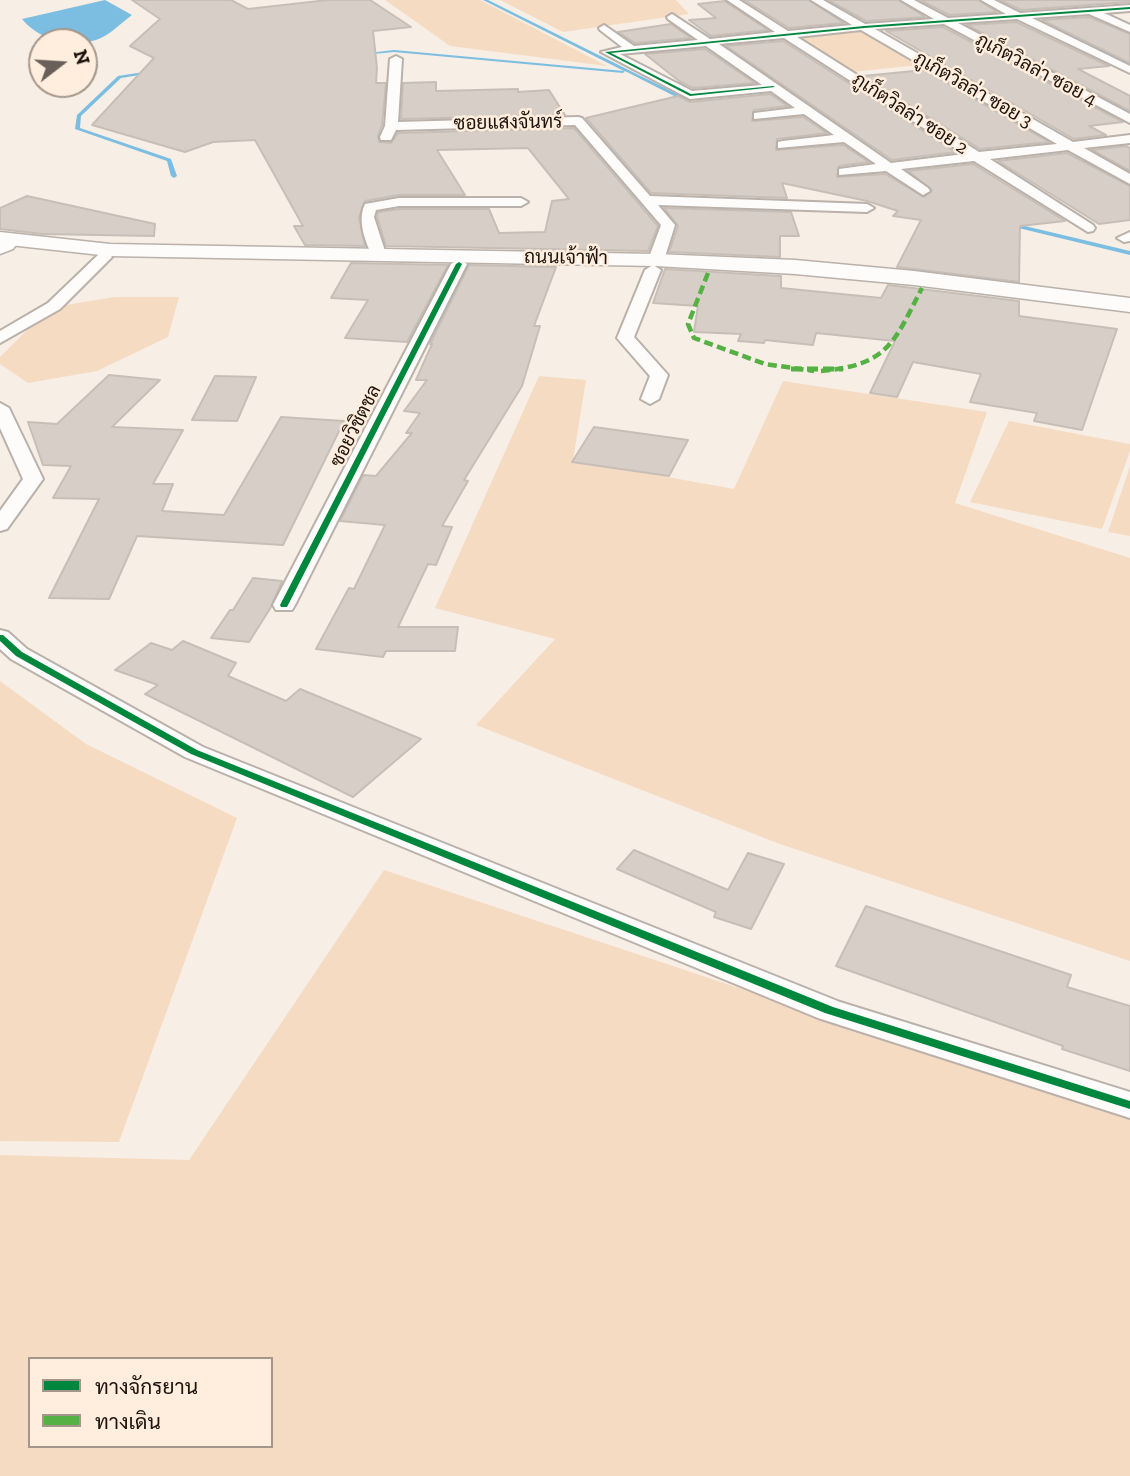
<!DOCTYPE html>
<meta charset="utf-8">
<style>
body{margin:0}
#map{position:relative;width:1130px;height:1476px;overflow:hidden;background:#f7eee5;font-family:"Zilla Slab",Sarabun,serif}
canvas{display:block}
.legend{position:absolute;left:28px;top:1357px;width:245px;height:91px;box-sizing:border-box;background:#ffeddd;border:2px solid #a4968a;margin:0;padding:9px 12px;list-style:none;font-size:21px;color:#1c140d}
.legend li{display:flex;align-items:center;gap:14px;height:35px}
.legend b{width:35px;border:2px solid #a4968a}
.north{position:absolute;left:28px;top:28px;width:70px;height:70px;box-sizing:border-box;background:#ffeddd;border:2px solid #a4968a;border-radius:50%;rotate:73deg;font-size:19px;font-weight:700;line-height:28px;text-align:center;color:#1c140d}
.north::after{content:'';display:block;margin:auto;width:24px;height:32px;background:#696059;clip-path:polygon(50% 0,100% 100%,50% 72%,0 100%)}
</style>
<div id="map">
<canvas width="1130" height="1476"></canvas>
<ul class="legend">
<li><b style="height:9px;background:#00873e"></b>ทางจักรยาน</li>
<li><b style="height:9px;background:#55b144"></b>ทางเดิน</li>
</ul>
<div class="north">N</div>
</div>
<script>
const context = document.querySelector('canvas').getContext('2d');
context.lineJoin = 'round';
function fillPath(path, color) {
  context.fillStyle = color;
  context.fill(path, 'evenodd');
}
function trace(path, color, width, dash) {
  context.strokeStyle = color;
  context.lineWidth = width;
  context.lineCap = dash ? 'butt' : 'round';
  context.setLineDash(dash || []);
  context.stroke(path);
}
function drawText(font, color, halo, rows, align = 'center') {
  context.font = font + ' "Zilla Slab",Sarabun,serif';
  context.lineWidth = 5;
  context.setLineDash([]);
  context.textBaseline = 'middle';
  context.strokeStyle = halo;
  context.fillStyle = color;
  for (const [text, x, y, turn = 0] of rows) {
    context.save();
    context.translate(x, y);
    context.rotate((+turn || 0) * Math.PI / 180);
    context.textAlign = isNaN(turn) ? turn : align;
    if (halo) context.strokeText(text, 0, 0);
    context.fillText(text, 0, 0);
    context.restore();
  }
}
fillPath(new Path2D(`
 M385 0H480L607 66 450 46Z
 M500 0H676L689 14 563 32Z
 M858 30 919 65 852 72 795 36Z
 M114 297H179L168 337 97 371 28 383 0 364V357L34 323 66 305Z
 M539 376 586 380 573 460 734 489 783 381 987 412 955 503 1130 558V961L777 843 476 725 555 639 435 608Z
 M1009 421 1130 444V451L1102 529 970 502Z
 M1130 466V536L1108 532Z
 M0 681 86 744 237 818 119 1142 0 1141Z
 M384 870 1130 1118V1476H0V1155L189 1160ZM30 1359H271V1446H30Z`), '#f6dbc3');
fillPath(new Path2D(`
 M105 0 132 15C121 23 109 36 96 40 71 48 39 40 22 19Z`), '#7bbee2');
fillPath(new Path2D(`
 M483 0H488L693 102 704 105 702 106 690 104 625 71 623 73 394 52 363 55 361 54 394 50 624 71Z
 M150 71 152 73 121 78 81 116 80 128 171 159 177 176 174 178 171 176 167 161 75 129 77 115 118 76Z
 M1008 222 1130 251V255L1006 225 1005 224Z`), '#7bbee2');
const building = new Path2D(`
 M132 0H231L248 9 328 0H370L411 27 373 31 377 68 376 83H386L382 125 378 136 379 142 391 143 398 133 574 128 658 226 648 251 386 246 377 217 378 212 399 209H489L499 233 545 232 552 201 569 199 528 148 437 150 465 195H399L365 201 359 217 365 246 305 245 294 226H303L255 140 213 142 185 152 92 125 154 58 130 46 160 19Z
 M744 0H809L844 23 789 28Z
 M828 0H899L925 17 866 21Z
 M920 0H979L997 12 949 15Z
 M1000 0H1130V2L1021 10Z
 M725 1 726 2 768 30 711 36 689 20 716 18 698 4Z
 M1089 17 1130 34V63L1042 20Z
 M1016 22 1109 66 1078 69 1130 96V111L967 25Z
 M671 24 691 38 635 43 618 32Z
 M943 27 1123 122 1089 126 1106 135 1074 139 886 31Z
 M783 41 956 152 892 160 726 46Z
 M705 49 755 83 693 88 679 81 645 54Z
 M924 70 1049 142 980 149 863 76Z
 M436 82V91L518 89V92L549 90 565 115 401 119 403 83Z
 M770 94 788 106 754 110 752 121 803 117 827 133 777 139 776 150 843 145 869 162 839 166 837 177 885 174 924 197 932 190 908 171 973 164 1065 221 1020 226 1019 282 897 267 921 220 893 216 898 211 867 201 782 183 787 198 651 193 586 118 678 96 690 102Z
 M1126 146 1130 148V171L1092 150Z
 M1067 153 1130 186V220L1099 224 998 161Z
 M27 196 155 224 154 236 42 234 0 229V208Z
 M664 208 791 212 799 236H780V257L669 252 678 226Z
 M351 263 448 265 407 342 345 338 368 300 331 298Z
 M469 265 556 267 534 326H540L522 386 464 480 468 481 442 526 452 527 436 565 428 564 398 627H458L455 651H386L383 657 316 649 349 588 354 589 385 525 340 521 363 475 376 476 412 433H406L420 413 404 411 427 380H416L432 344H430Z
 M665 269 781 276V288L881 298 888 285 1019 301V316L1117 329 1082 430 1034 421 1037 413 970 402 981 374 913 362 897 397 870 393 895 341 816 333 813 345 765 340 764 343 738 341 741 334 694 332 698 306 653 303Z
 M109 375 160 380 112 427 183 430 153 484H173L162 511 224 515 281 417 344 421 283 545 137 536 109 599 49 598 99 499 53 498 71 466 43 465 28 422 57 424Z
 M215 376 256 377 237 421 192 420Z
 M594 427 688 440 669 476 572 462Z
 M253 578 282 581 271 607 249 642 211 638 230 610H233Z
 M183 641 236 663 228 676 286 701 300 689 421 739 353 797 145 694 158 685 115 670 151 643 172 650Z
 M634 850 728 890 748 853 784 864 751 929 714 917 716 912 617 869Z
 M866 906 1071 975 1067 987 1130 1006V1071L1062 1049 1063 1046 836 966Z`);
fillPath(building, '#d7cfc7');
trace(building, '#c7bfb7', 2);
const minor = new Path2D(`
 M727 0H739L788 31 852 25 811 0H823L865 24 934 19 901 0H914L948 18 1006 14 981 0H994L1020 13 1130 5V11L1104 13 1130 25V32L1089 14 1032 18 1130 66V73L1017 19 958 23 1130 114V123L944 24 875 29 1073 142 1130 135V143L1084 148 1130 174V184L1068 150 990 159 1093 225 1095 228 1093 231 1088 232 974 161 901 169 928 188 930 191 923 195 886 171 839 175V169L876 164 844 142 778 148V142L783 141 834 135 804 114 754 119V113L795 108 771 91 690 99 601 52 622 47 600 30 599 28 604 25 634 46 698 40 668 19 667 17 672 14 710 39 775 32ZM861 30 1057 144 979 152 797 37ZM784 38 964 154 891 163 719 44ZM706 46 762 85 692 91 620 54Z
 M396 56 402 59 398 122 578 117 582 118 650 196 867 204 874 208 867 212 658 205 675 225 664 260 656 265 651 263 648 260 661 225 575 125 396 130 391 140H381L380 137 385 126 390 59Z
 M399 198H521L528 202 521 206H399L376 210 374 217 386 254 378 259 373 257C365 242 357 220 365 204Z
 M1130 232V241L1124 242 1117 238Z
 M104 252 109 254 112 257 60 309 0 343V331L48 303 99 254Z
 M459 259 467 264 295 605 292 610H276L273 605 451 264Z
 M653 265 661 270 634 337 668 375 659 399 650 404 641 399 650 376 617 338 645 270Z
 M0 403 9 408 43 479 7 529 0 531V511L23 479 0 428Z
 M0 630 8 632 27 649 203 747 840 1002 1130 1092V1118L818 1018 185 757 11 659 0 649Z`);
const tertiary = new Path2D(`
 M6 239 16 245 13 249 0 254V241Z`);
const secondary = new Path2D(`
 M0 232 110 244 656 254 795 260 914 271 1130 298V312L914 285 795 274 656 266 110 256 0 244Z`);
trace(minor, '#b9b1aa', 4);
trace(tertiary, '#b9b1aa', 3);
trace(secondary, '#b9b1aa', 3);
fillPath(minor, '#fefcfb');
fillPath(tertiary, '#fefcfb');
fillPath(secondary, '#fefcfb');
trace(new Path2D(`
 M708 273 688 324 694 338 765 364 814 371
 M821 371C889 365 894 342 922 288`), '#55b144', 4.5, [9, 4.5]);
trace(new Path2D(`
 M791 369H843`), '#55b144', 5, [11, 5]);
fillPath(new Path2D(`
 M1130 7V9L864 28 611 53 691 94 773 86 775 87 690 96 605 52 864 26Z
 M459 262 462 264 288 605 287 607H281L280 605 456 264Z
 M0 635H3L22 652 197 750 833 1007 1130 1101V1109L825 1013 191 754 16 656 0 641Z`), '#00873e');
drawText('19px', '#1c140d', '#ffeddd', [
 ["ภูเก็ตวิลล่า ซอย 4",1036,70,28],
 ["ภูเก็ตวิลล่า ซอย 3",973,90,30],
 ["ภูเก็ตวิลล่า ซอย 2",910,114,33],
 ["ซอยแสงจันทร์",508,123,-1],
 ["ถนนเจ้าฟ้า",566,258,1],
 ["ซอยวิชิตชล",356,426,-63]
]);
</script>
